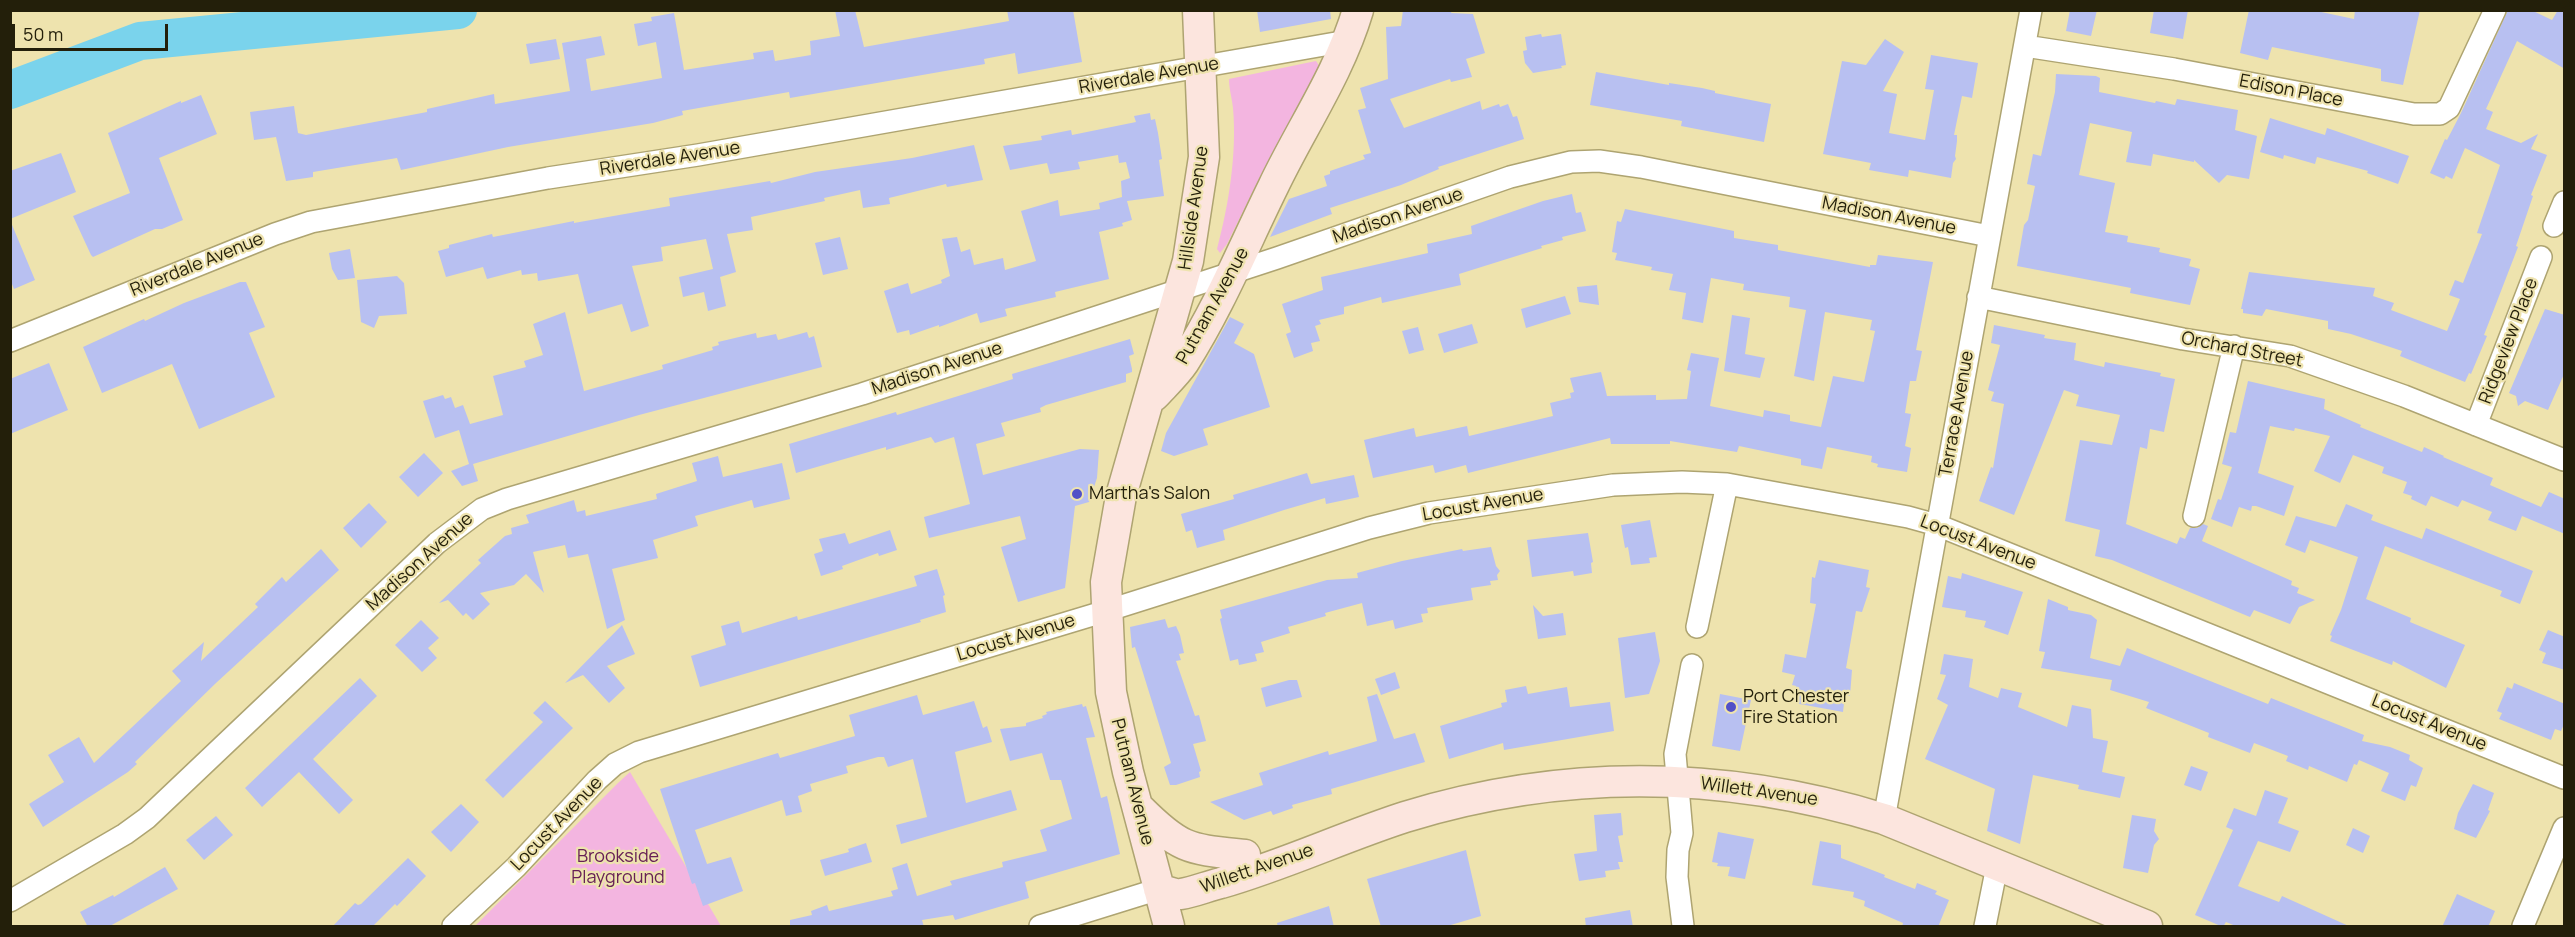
<!DOCTYPE html>
<style>
body{margin:0}
#map{position:relative;width:2575px;height:937px;overflow:hidden;background:#eee3ae;font-family:Manrope,sans-serif}
canvas{display:block}
.frame{position:absolute;inset:0;border:12px solid #231f0a;pointer-events:none}
.scale{position:absolute;left:12px;top:24px;width:156px;height:27px;box-sizing:border-box;border:3px solid #231f0a;border-top:0;padding-left:8px;font-size:18px;line-height:21px;white-space:nowrap;color:#231f0a;-webkit-text-stroke:4px #eee3ae;paint-order:stroke}
</style>
<div id="map">
<canvas width="2575" height="937"></canvas>
<div class="frame"></div>
<div class="scale">50 m</div>
</div>
<script>
const context = document.querySelector('canvas').getContext('2d');
context.lineJoin = 'round';
function fillPath(path, color) {
  context.fillStyle = color;
  context.fill(path, 'evenodd');
}
function trace(path, color, width, dash) {
  context.strokeStyle = color;
  context.lineWidth = width;
  context.lineCap = dash ? 'butt' : 'round';
  context.setLineDash(dash || []);
  context.stroke(path);
}
function drawText(font, color, halo, rows, align = 'center') {
  context.font = font + ' Manrope,sans-serif';
  context.lineWidth = 4.5;
  context.setLineDash([]);
  context.textBaseline = 'middle';
  context.strokeStyle = halo;
  context.fillStyle = color;
  for (const [text, x, y, turn = 0] of rows) {
    context.save();
    context.translate(x, y);
    context.rotate((+turn || 0) * Math.PI / 180);
    context.textAlign = isNaN(turn) ? turn : align;
    if (halo) context.strokeText(text, 0, 0);
    context.fillText(text, 0, 0);
    context.restore();
  }
}
fillPath(new Path2D(`
 M1316 61 1320 67 1264 169 1227 244 1220 253 1217 249C1229 204 1237 153 1233 108 1232 98 1229 89 1229 79Z
 M630 772 721 926H475L618 783Z`), '#f3b5e0');
trace(new Path2D(`
 M10 90 140 41 458 10`), '#7ad3ec', 38);
fillPath(new Path2D(`
 M835 10H855L864 47 1009 21 1007 10H1073L1082 62 1018 74 1015 53 984 59 985 64 871 84 790 98 789 92 682 111 683 115 653 123 508 147 401 170 397 158 313 172V177L286 181 276 137 254 140 250 112 294 106 298 133 306 135 427 112V109L494 94 495 104 570 91 562 43 601 36 605 55 586 59 591 91 662 78 656 42 638 46 634 24 652 21 651 17 674 13 684 70 754 59 753 53 773 50 775 61 811 55 810 41 840 36Z
 M1257 10H1330L1331 19 1260 32Z
 M1403 10H1452L1451 13 1473 14 1485 53 1466 59 1472 77 1451 82 1450 79 1390 99 1404 128 1480 101 1482 110 1499 104 1500 107 1508 104 1513 117 1517 116 1524 139 1438 167 1439 169 1401 185 1330 208 1332 214 1270 237 1289 199 1327 186 1324 176 1330 174V171L1365 159 1363 155 1371 153 1358 110 1366 108 1360 88 1388 79 1386 27 1401 26Z
 M2070 10H2097L2091 36 2066 31Z
 M2154 10H2188L2183 39 2150 33Z
 M2249 10H2312L2354 19 2355 10H2420L2403 85 2381 81V69L2272 47 2268 60 2240 53Z
 M2508 10H2531L2552 20 2558 10H2565V69L2517 41 2486 109 2493 112 2486 129 2521 143 2538 134 2531 149 2547 155 2531 195 2533 196 2516 246 2518 247 2484 335 2487 336 2471 374 2469 373 2465 382 2400 356 2402 351 2351 334 2328 329V321L2266 309 2262 316 2243 313V309H2241L2249 272 2375 288 2373 296 2394 303 2391 310 2447 331 2460 299 2449 295 2455 280 2463 283 2482 234 2477 233 2500 165 2465 148 2452 179 2446 176 2444 179 2430 173 2445 139 2447 140 2461 113Z
 M1541 34 1542 37 1561 34 1566 65 1561 66 1562 68 1533 73 1525 63 1523 51 1527 50 1525 37Z
 M556 39 560 59 530 64 526 44Z
 M1885 39 1904 52 1883 91 1897 94 1889 133 1925 140 1934 90 1925 89 1931 55 1978 63 1972 98 1962 96 1954 135H1957V141L1955 156 1956 159 1953 163 1951 178 1909 170 1908 177 1869 170 1871 163 1823 154 1842 61 1866 65Z
 M1596 72 1669 85V83L1702 88 1715 91V93L1771 104 1764 142 1681 126 1682 121 1590 105Z
 M2056 74 2096 76 2100 78 2099 92 2155 103 2156 101 2175 105 2177 99 2238 110 2235 130 2257 136 2249 179 2227 175 2219 183 2194 160V162L2153 154 2151 166 2126 162 2132 132 2090 123 2079 175 2115 183 2105 232 2128 236 2127 242 2160 248 2159 252 2191 259 2189 266 2200 269 2190 305 2130 293 2131 288 2017 266 2024 225 2028 220 2035 186 2027 184 2033 154 2041 156 2055 92Z
 M201 95 217 134 159 158 183 220 162 229H155L93 257 91 255 73 216 130 193 108 133 181 101V103Z
 M1150 113 1151 120 1155 119 1158 133 1162 159 1159 160 1164 196 1127 201 1132 220 1122 223 1123 226 1099 232 1109 279 1055 292 1056 297 1005 309 1007 316 980 323 977 313 939 327V325L910 335 909 330 897 333 884 291 908 283 911 294 942 283 941 280 950 276 942 239 957 237 961 252 970 249 974 265 1003 258 1005 270 1036 261 1021 211 1058 200 1060 216 1100 209 1099 203 1122 197 1121 181 1130 178 1126 162 1119 163 1118 155 1078 162 1080 169 1050 174 1047 163 1010 170 1003 146 1042 140 1041 136 1071 130 1072 135 1136 122 1134 116Z
 M2270 118 2325 135 2327 128 2409 156 2398 184 2367 173 2368 171 2317 157 2315 164 2284 155 2283 159 2260 152Z
 M974 145 983 180 947 187 946 184 889 198 890 204 863 208 860 190 824 198 825 201 751 217 753 230 727 234 736 272 720 277 726 306 708 311 704 292 683 297 679 277 713 269 706 239 661 247 663 261 632 266 649 326 631 332 622 304 588 314 578 274 538 281 537 273 522 275 521 270 487 279 483 267 446 277 438 251 449 248V245L492 234 493 237 574 221V223L670 206 669 198 770 181 771 183 815 172 912 158Z
 M61 153 76 192 10 219V171Z
 M1572 194 1576 213 1581 212 1586 231 1562 237 1563 240 1541 246 1542 248 1459 274 1461 285 1382 303 1381 297 1344 307V314L1319 320 1321 324 1315 326 1320 341 1311 343 1313 351 1294 358 1286 334 1291 332 1282 304 1323 290 1321 277 1428 253 1427 244 1472 234 1471 226 1543 201Z
 M1625 209 1734 231V238L1778 245V250L1870 267V265H1876L1878 255 1933 262 1916 350 1922 351 1916 381H1910L1905 413 1911 414 1905 446 1911 448 1907 472 1877 467 1878 464 1871 462 1872 456 1827 447 1822 469 1801 465V459L1739 446 1737 452 1670 441V444H1611L1610 438 1468 473 1466 465 1435 473 1433 465 1373 478 1364 440 1414 428 1416 437 1467 426 1469 436 1553 416 1550 403 1571 398 1570 393 1574 392 1570 378 1601 372 1607 396 1656 395V400L1687 399 1691 371 1687 370 1691 353 1719 358 1710 406 1763 417 1764 410 1790 415V421L1821 427 1833 376 1864 382 1875 331 1870 330 1872 320 1825 312 1814 381 1794 376 1806 310 1789 307 1790 297 1743 290 1744 284 1711 278 1703 323 1682 319 1686 293 1669 290 1673 274 1651 270 1652 267 1615 260 1617 253 1612 252 1617 221 1621 222Z
 M10 220 35 280 14 289 10 279Z
 M840 237 848 269 823 275 815 243Z
 M350 249 355 278 338 280 332 269 329 253Z
 M397 276 404 283 407 314 379 316 374 328 361 322 357 280Z
 M240 282H246L265 327 249 333 275 397 199 429 172 364 102 393 83 347 144 319 145 321 184 303Z
 M1597 285 1599 305 1579 302 1577 287Z
 M1565 296 1571 314 1526 328 1521 309Z
 M2545 309 2565 315V372L2548 410 2525 401 2518 406 2516 396 2509 393Z
 M565 312 584 391 663 369 662 365 713 350 712 347 719 345 718 342 756 333 757 338 776 334 778 340 807 332 809 338 814 336 822 367 639 415 473 464 478 481 462 486 451 471 469 464 459 430 435 438 423 401 443 395 445 399 451 397 455 408 463 405 470 424 503 415 493 376 526 367 524 361 543 355 533 324Z
 M1732 315 1750 318 1745 354 1765 358 1760 378 1724 371Z
 M1230 317 1244 324 1234 343 1254 354 1270 407 1203 429 1208 445 1174 456 1161 451 1166 433Z
 M1472 324 1478 343 1444 353 1438 334Z
 M1994 325 2045 335 2044 338 2076 343 2074 360 2104 367 2105 362 2161 373 2160 376 2175 379 2164 432 2150 429 2147 449 2140 447 2126 524 2177 544 2180 537 2185 539 2190 528H2197L2203 524 2208 526 2202 541 2292 581 2291 585 2299 588 2297 593 2315 600 2299 607 2290 624 2254 610 2250 617 2112 560 2095 556 2100 530 2065 521 2080 440 2112 445 2120 415 2076 406 2079 395 2064 390 2014 515 1979 501 1991 467 1993 468 2004 404 1991 401 1994 392 1988 390 2000 345 1991 343Z
 M1418 327 1424 350 1409 354 1402 331Z
 M1130 339 1134 354 1129 356 1132 369V372L1126 374V382L1046 405 1040 408 1041 412 1001 423 1005 436 976 444 983 475 1080 449 1099 450 1097 478 1089 502 1075 506 1065 588 1018 602 1001 547 1026 539 1020 516 929 538 924 517 970 504 954 437 935 443 931 437 886 450V447L796 473 789 444 896 412 897 415 1013 379 1012 374Z
 M49 363 68 410 10 434V379Z
 M2248 381 2325 399 2324 409 2361 425 2360 427 2422 452 2424 447 2444 456 2443 457 2493 478 2490 485 2541 507 2549 492 2565 499V534L2522 516 2516 531 2488 520 2492 512 2462 500 2458 507 2431 496 2426 506 2411 499 2412 496 2403 493 2407 482 2382 473 2384 467 2353 455 2340 483 2314 471 2330 436 2295 428 2294 431 2270 426 2258 473 2294 486 2284 516 2256 506H2252L2251 511 2239 507 2232 527 2211 519 2218 499 2221 500 2232 467 2222 464 2230 432 2236 433Z
 M424 453 443 473 418 497 399 477Z
 M718 456 723 477 782 463 790 499 754 508 752 500 695 516 698 526 653 540 658 558 612 569 625 620 607 629 588 554 568 558 565 545 533 552 544 593 526 574 514 585 480 593 490 604 473 620 466 613 463 616 448 600 439 603 481 563 478 560 505 536 512 534 511 528 529 523 526 515 574 500 577 512 585 510 586 516 657 499 656 494 697 481 692 463Z
 M1307 473 1311 484 1354 475 1359 497 1326 504 1325 498 1284 510 1223 530 1225 540 1197 548 1192 530 1186 532 1181 514 1234 499 1233 495Z
 M369 503 387 522 361 548 343 528Z
 M2346 504 2373 515 2371 520 2422 539 2426 528 2533 571 2520 604 2500 596 2502 591 2385 546 2366 599 2411 618 2410 622 2465 645 2446 688 2393 661 2392 665 2330 641 2332 636 2330 635 2341 610 2358 557 2310 540 2305 553 2285 545 2296 516 2336 527Z
 M1650 520 1657 557 1649 558 1650 563 1631 565 1628 547 1625 548 1621 525Z
 M890 530 897 550 879 556 878 553 842 566 843 569 821 576 814 554 823 551 819 539 845 533 849 544Z
 M1588 533 1593 562 1591 563 1592 573 1574 576 1573 571 1532 577 1527 540Z
 M1491 547 1496 566 1500 571 1497 575 1498 580 1490 581 1491 585 1471 588 1473 600 1427 608 1428 613 1421 614 1423 622 1395 629 1393 620 1367 626 1362 603 1325 613 1326 616 1288 627 1290 633 1261 642 1264 652 1255 654 1257 661 1239 665 1238 659 1230 661 1220 619 1222 618 1220 610 1327 580 1358 578 1357 573 1402 561 1462 549 1463 551Z
 M321 549 339 570 216 683 135 762 137 764 128 772 43 827 29 804 64 782 48 755 79 737 94 763 181 681 172 671 204 642 201 661 258 607 255 604 282 577 286 582Z
 M1819 560 1869 570 1866 587 1870 588 1862 612 1856 611 1846 668 1852 670 1850 696 1845 695 1843 712 1794 703 1796 686 1792 685 1795 675 1782 672 1785 654 1806 658 1816 604 1810 603 1812 577 1815 578Z
 M937 569 945 595 943 596 946 612 920 620 921 622 700 687 691 656 726 645 721 626 739 621 742 633 797 616 798 620 917 586 914 576Z
 M1962 573 2023 592 2008 635 1984 627 1986 621 1965 617 1966 611 1942 607 1948 576 1961 579Z
 M2048 599 2068 607V610L2091 615 2097 620 2090 658 2120 666 2127 648 2268 704 2271 698 2306 712 2364 735 2362 741 2390 747 2410 755 2409 760 2423 768 2416 787 2411 785 2405 801 2381 791 2389 773 2359 760 2357 765 2354 764 2347 782 2309 766 2308 770 2286 761 2288 756 2254 743 2250 753 2208 737 2209 733 2146 708 2149 702 2110 690 2112 680 2041 668 2045 652 2039 651Z
 M1533 605 1543 616 1563 613 1566 635 1538 639Z
 M1165 619 1168 628 1176 626 1180 635 1184 653 1179 654 1181 660 1176 661 1195 716 1199 715 1206 741 1193 744 1201 771 1199 772 1200 777 1176 785H1170L1164 767 1171 763 1135 647 1132 648 1130 627Z
 M421 620 439 638 428 648 437 658 422 672 395 645Z
 M622 625 635 654 607 666 625 688 609 703 583 675 565 683Z
 M2548 630 2565 637V670L2542 663 2546 653 2539 650Z
 M1655 632 1660 661 1649 694 1625 698 1618 638Z
 M1944 654 1973 659 1969 687 1998 698 2001 688 2022 693 2018 707 2067 727 2072 705 2091 709 2093 738 2108 741 2102 772 2125 777 2120 798 2078 789 2079 785 2033 775 2020 844 1987 831 1995 789 1925 759 1948 705 1937 699 1946 675 1940 674Z
 M1395 672 1400 688 1381 695 1375 679Z
 M360 678 377 696 313 759 353 800 339 814 299 772 262 807 245 788Z
 M1289 680H1297L1302 697 1266 707 1261 688Z
 M2514 683 2565 704V722L2561 731 2555 729 2551 740 2499 719 2502 713 2497 711 2507 687 2512 689Z
 M1526 686 1528 694 1567 687 1570 707 1610 702 1614 731 1504 750 1503 743 1449 759 1440 726 1502 707 1501 703 1507 702 1505 690Z
 M1377 694 1394 739 1415 733 1425 762 1331 789 1332 794 1292 805 1293 808 1273 815 1271 811 1244 820 1210 802 1263 785 1259 773 1328 751 1329 755 1377 741 1367 697Z
 M1720 694 1751 700 1740 751 1712 746Z
 M917 695 923 715 974 701 983 728 987 726 992 742 955 752 966 803 1011 790 1017 810 901 844 896 825 927 817 913 759 888 767 884 757H878L846 766 848 773 810 784 812 791 798 796 802 812 786 816 782 800 695 830 707 864 731 857 743 891 703 906 695 883 692 884 660 789 778 753 780 758 855 736 849 715Z
 M545 701 573 728 503 798 485 780 543 722 533 713Z
 M1082 704 1083 707 1086 706 1095 737 1086 738 1101 798 1107 796 1120 854 1025 882 1029 898 955 920 953 915 922 920 924 927H790V920L812 915 811 911 827 905 829 911 893 896 891 891 898 889 892 868 907 863 917 896 952 885 950 881 1003 867 1002 862 1047 851 1040 830 1072 819 1061 780H1050L1042 753 1010 761 1000 729 1026 726V723L1043 718 1042 716 1047 714 1046 712Z
 M2191 766 2208 772 2201 791 2184 785Z
 M2473 784 2494 793 2488 810 2490 811 2476 838 2454 829 2458 813Z
 M2265 790 2288 798 2278 823 2299 831 2290 852 2258 841 2238 886 2279 902 2282 896 2351 927H2238L2226 922 2223 927 2195 915 2233 830 2226 827 2234 808 2256 816Z
 M461 804 479 822 451 852 431 832Z
 M1621 813 1623 835 1618 836 1623 862H1618L1620 869 1605 871 1606 877 1579 881 1574 854 1597 851 1594 815Z
 M2132 815 2156 819 2154 831 2159 839 2154 845 2148 873 2123 868Z
 M216 816 233 835 204 860 186 840Z
 M2353 828 2370 836 2363 853 2346 845Z
 M1718 832 1754 839 1745 879 1728 876 1730 867 1717 866 1718 863 1712 862Z
 M1820 841 1841 845V858L1885 875 1884 877 1915 889 1917 883 1937 891 1935 894 1949 900 1938 927H1902L1903 923 1864 906 1865 901 1853 897 1854 892 1812 885Z
 M866 843 872 862 825 876 820 860 849 852 848 849Z
 M1466 850 1481 916 1444 927H1381L1367 879Z
 M408 858 426 876 397 906 395 904 372 927H332L355 903 358 905 361 904Z
 M165 867 178 889 108 927H88L80 912 113 895 114 897Z
 M2457 894 2495 911 2488 927H2442Z
 M1329 906 1334 927H1278L1277 923Z
 M1630 910 1633 927H1586L1585 918Z`), '#b8c0f1');
const street = new Path2D(`
 M2025 46 2174 69 2414 114H2440L2449 108 2495 10
 M2554 226 2564 202
 M1978 297 2183 339 2290 356 2404 396 2564 460
 M10 341 275 234 311 222 548 178 698 155 1347 41
 M2476 425 2541 257
 M2194 516 2234 346
 M1697 627 1727 484
 M1884 819 2031 10
 M10 901 125 834 147 818 437 543 482 509 507 499 862 394 1277 258 1510 177 1571 162 1599 161 1641 167 1989 236
 M453 926 516 867 597 780 615 764 639 752 1106 611 1369 528 1429 513 1613 485 1682 482 1727 484 1908 517 1937 525 2564 778
 M1040 926 1159 889
 M1683 926 1677 877 1678 850 1682 833 1675 754 1692 665
 M1985 926 1997 866
 M2523 926 2564 828`);
const secondary = new Path2D(`
 M1154 396C1164 385 1176 374 1184 362 1219 307 1244 246 1273 187 1301 128 1339 74 1358 10
 M1140 809C1181 850 1189 849 1245 855
 M1159 889C1166 891 1175 895 1181 894 1194 892 1208 886 1221 883 1284 865 1343 837 1405 817 1565 768 1724 770 1884 819L2147 926
 M1169 926 1128 772 1111 692 1106 582 1121 496 1188 261 1204 157 1198 10`);
trace(street, '#aea471', 24);
trace(secondary, '#aea471', 33);
trace(street, '#fff', 21);
trace(secondary, '#fce5de', 30);
for (const [x, y, r, color] of [
 [1077,494,6,"#5150c7"],
 [1731,707,6,"#5150c7"]
]) {
  const dot = new Path2D();
  dot.arc(x, y, r, 0, 2 * Math.PI);
  context.fillStyle = color;
  context.fill(dot);
  trace(dot, '#eee3ae', 2);
}
drawText('18px', '#231f0a', '#eee3ae', [
 ["Riverdale Avenue",1149,76,-10],
 ["Edison Place",2291,91,11],
 ["Riverdale Avenue",670,159,-9],
 ["Hillside Avenue",1194,208,-82],
 ["Madison Avenue",1398,216,-19],
 ["Madison Avenue",1889,216,11],
 ["Riverdale Avenue",197,265,-22],
 ["Putnam Avenue",1213,306,-61],
 ["Ridgeview Place",2509,341,-69],
 ["Orchard Street",2242,350,11],
 ["Madison Avenue",937,369,-18],
 ["Terrace Avenue",1957,414,-80],
 ["Locust Avenue",1483,505,-10],
 ["Locust Avenue",1978,543,21],
 ["Madison Avenue",420,562,-42],
 ["Locust Avenue",1016,638,-17],
 ["Locust Avenue",2429,723,22],
 ["Putnam Avenue",1132,782,76],
 ["Willett Avenue",1759,792,8],
 ["Locust Avenue",557,824,-46],
 ["Willett Avenue",1257,869,-19]
]);
drawText('18px', '#231f0a', '#eee3ae', [
 ["Martha's Salon",1089,494],
 ["Port Chester",1743,697],
 ["Fire Station",1743,718]
], 'left');
drawText('18px', '#672056', '#eee3ae', [
 ["Brookside",618,857],
 ["Playground",618,878]
]);
</script>
